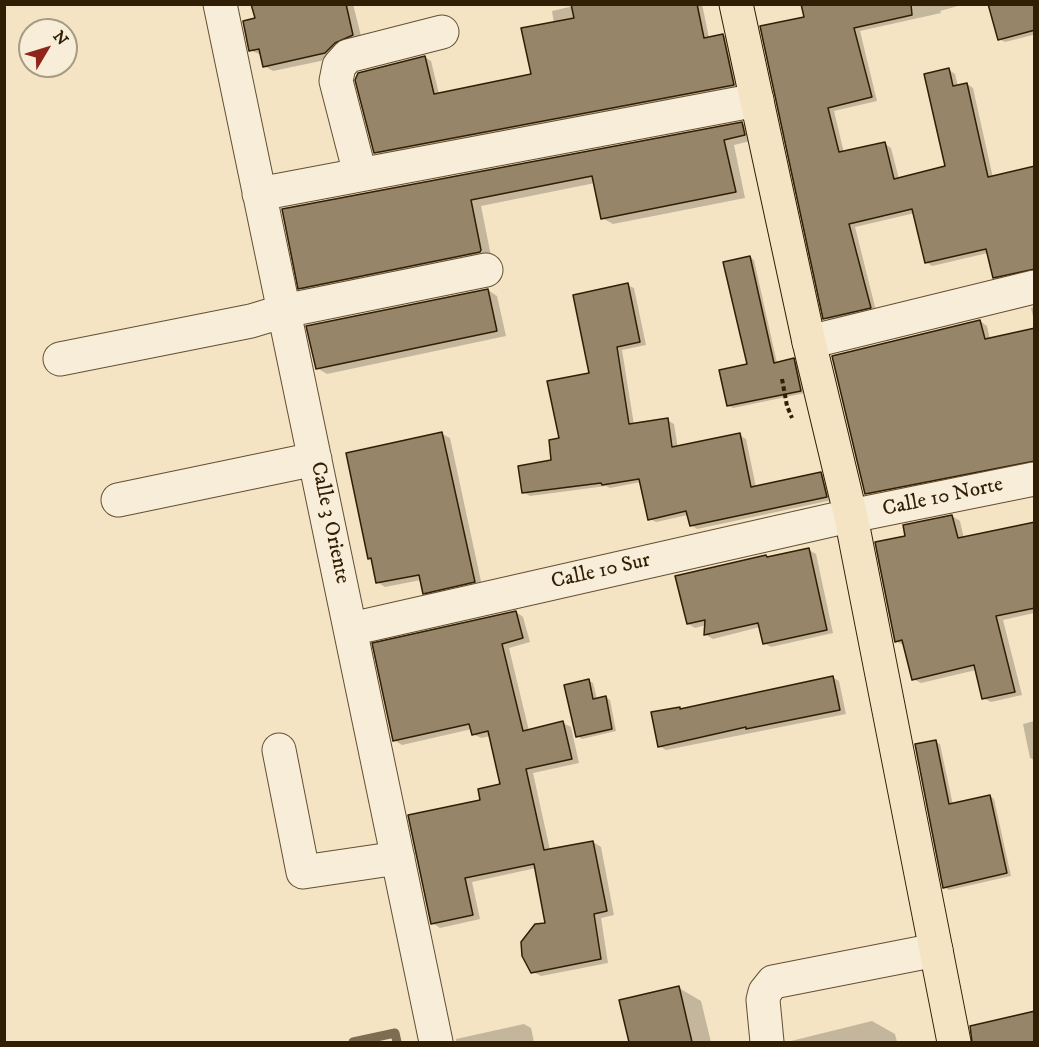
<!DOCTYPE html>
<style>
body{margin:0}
#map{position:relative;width:1039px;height:1047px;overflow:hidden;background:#f4e4c3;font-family:"IM FELL DW Pica",serif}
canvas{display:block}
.frame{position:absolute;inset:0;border:6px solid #311f05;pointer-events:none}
.north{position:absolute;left:18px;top:18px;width:60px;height:60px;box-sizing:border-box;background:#f8edd8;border:2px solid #a89b84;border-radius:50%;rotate:52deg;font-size:16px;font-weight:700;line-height:24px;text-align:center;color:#311f05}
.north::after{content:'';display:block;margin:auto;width:21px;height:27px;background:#8f2418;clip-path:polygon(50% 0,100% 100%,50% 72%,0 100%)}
</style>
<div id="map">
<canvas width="1039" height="1047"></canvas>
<div class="frame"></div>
<div class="north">N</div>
</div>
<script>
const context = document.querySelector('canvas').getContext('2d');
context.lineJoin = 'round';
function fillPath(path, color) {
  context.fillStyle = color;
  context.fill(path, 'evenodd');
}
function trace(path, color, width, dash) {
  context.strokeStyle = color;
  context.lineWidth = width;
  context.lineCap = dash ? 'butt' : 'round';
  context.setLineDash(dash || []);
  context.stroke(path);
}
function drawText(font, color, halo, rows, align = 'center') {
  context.font = font + ' "IM FELL DW Pica",serif';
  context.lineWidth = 6;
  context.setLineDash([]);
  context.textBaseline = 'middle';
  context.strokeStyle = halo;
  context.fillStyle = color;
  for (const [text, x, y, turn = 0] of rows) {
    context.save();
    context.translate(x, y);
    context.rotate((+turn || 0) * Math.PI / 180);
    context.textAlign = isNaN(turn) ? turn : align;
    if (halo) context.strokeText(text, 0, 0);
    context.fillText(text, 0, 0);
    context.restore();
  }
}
fillPath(new Path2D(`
 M253 4H353L362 40 335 58 273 71 264 66 261 55 250 50 256 19Z
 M582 4H702L709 38 723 35 729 39 740 88 382 156 375 152 425 57 431 61 439 94 533 75 554 24 552 11Z
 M802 4H965L940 11 941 13 860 31 877 101 834 111 844 153 885 144 891 148 899 179 947 167 949 70 955 74 958 86 967 84 973 88 993 178 1034 168V272L1001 280 994 277 988 253 932 266 926 262 915 213 855 227 876 311 831 322 825 318 805 18Z
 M1034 4V43L1033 35 1005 42 999 39Z
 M742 123 752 129 755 140 734 145 745 198 613 224 602 218 595 183 481 206 491 256 310 294 300 288 284 210Z
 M750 257 754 260 777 363 793 360 798 363 805 393 733 408 729 406 749 365Z
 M627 285 634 288 646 345 622 350 634 425 667 420 674 424 678 448 739 435 746 439 756 487 821 473 827 477 832 500 697 529 691 525 688 515 656 522 650 519 641 482 610 488 606 486 530 496 523 492 553 462 560 439 591 375Z
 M488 290 497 296 506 336 327 374 317 368Z
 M1034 307V321L1031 308Z
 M980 321 987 326 990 339 1034 329V465L874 497 866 493Z
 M442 434 450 438 482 586 432 597 424 593 421 580 385 587 377 582 372 559 370 558Z
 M952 516 960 521 964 539 1034 524V613L1003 620 1022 695 991 702 983 698 976 670 921 683 913 679 903 645 896 641 907 537Z
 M809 550 816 554 833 633 771 647 764 643 760 627 713 639 706 635V625L695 628 688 624 769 558Z
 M516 612 523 617 530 642 509 648 529 731 563 723 571 727 579 763 533 773 550 850 593 842 601 847 614 915 601 918 608 963 541 976 533 972 547 924 536 868 472 882 480 919 440 928 432 923 482 801 502 785 491 736 481 738 473 734 472 729 402 745 394 740Z
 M832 677 839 681 846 714 666 750 659 746 679 708 683 710Z
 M589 681 593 683 597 699 606 697 610 700 616 731 582 739 577 736Z
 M1034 721V760L1030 758 1023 724Z
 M935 742 940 744 953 805 990 796 994 799 1011 876 949 890 944 887Z
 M679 988 701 1001 711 1042H631L621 1001Z
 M1034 1013V1042H973L974 1039Z
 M872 1021 895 1034 897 1042H787Z
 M524 1024 531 1028 534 1042H456V1039Z`), '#0003');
trace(new Path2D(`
 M353 1042 395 1033 397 1042`), '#7e6d50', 9);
const building = new Path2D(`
 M251 4H346L353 35 335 43 325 53 263 67 259 49 249 51 243 21 255 18Z
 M571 4H697L704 38 723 34 734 85 374 153 355 80 358 73 425 56 434 94 531 74 521 28 574 18Z
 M801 4H911L912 15 854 28 872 97 828 108 839 152 885 142 894 179 945 166 924 74 949 68 953 86 967 83 988 177 1035 166V269L993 278 986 249 925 263 912 209 849 224 871 308 823 319 760 26 804 17Z
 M988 4H1035V30L998 40Z
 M742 122 745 135 724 140 736 192 601 219 592 176 471 200 481 250 480 252 298 289 282 209Z
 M750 256 774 363 794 358 801 391 727 406 719 370 747 364 723 262Z
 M628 283 640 342 617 347 629 424 668 418 672 447 740 433 751 487 821 472 827 497 690 526 686 511 648 520 639 479 602 485 601 483 522 493 518 466 551 460 549 440 559 438 547 381 589 373 573 295Z
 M488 289 497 331 316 369 306 326Z
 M980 320 985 339 1035 328V461L865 494 832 356Z
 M442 432 475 582 423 594 419 575 376 583 371 558 368 559 346 453Z
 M952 515 958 538 1035 522V608L996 616 1015 692 982 699 974 665 912 680 902 640 895 642 875 542 905 536 903 525Z
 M809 548 827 630 763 644 758 623 704 635 705 620 687 624 675 576 766 555 767 557Z
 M516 611 523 638 502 644 523 731 563 721 572 759 526 769 544 850 593 841 607 911 594 914 601 959 531 973 522 956 521 942 535 924 545 923 534 864 465 878 473 915 431 924 408 815 480 800 478 789 500 784 488 731 472 735 469 724 393 741 372 643Z
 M833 676 840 710 746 729V727L658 747 651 712 680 707V709Z
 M589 679 593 699 606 696 612 729 576 737 564 685Z
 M936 740 949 804 990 795 1007 873 943 888 915 744Z
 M679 986 692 1042H629L619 1000Z
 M1035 1011V1042H972L970 1026Z`);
fillPath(building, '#968568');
trace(building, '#311f05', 1.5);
const minor = new Path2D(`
 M220 4 436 1042
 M360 174 336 81 339 66 348 56 442 32
 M259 194 757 100
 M809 342 1034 287
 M60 359 251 321 284 311 486 270
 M118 500 315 459
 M351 629 836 519 1034 479
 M279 750 303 872 398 858
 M767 1042 763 1000 765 992 773 982 936 950`);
const major = new Path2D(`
 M736 4 809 342 851 517 954 1042`);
trace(minor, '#625034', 35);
trace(major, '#311f05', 35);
trace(new Path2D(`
 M782 379 787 406 792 418`), '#311f05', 4, [4.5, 3]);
trace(minor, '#f8edd8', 33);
trace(major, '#f4e4c3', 33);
drawText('21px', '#311f05', '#f8edd8', [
 ["Calle 10 Norte",943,498,-12],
 ["Calle 3 Oriente",329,523,78],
 ["Calle 10 Sur",601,572,-13]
]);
</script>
